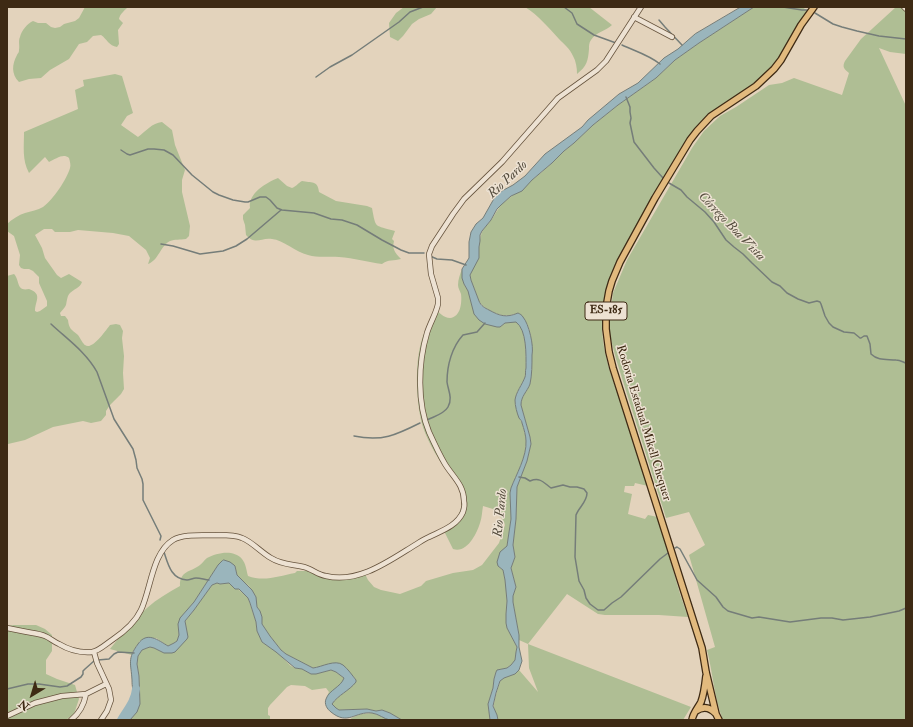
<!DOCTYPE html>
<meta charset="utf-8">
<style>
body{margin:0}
#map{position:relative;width:913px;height:727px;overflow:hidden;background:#e3d3bc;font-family:"IM FELL Double Pica",serif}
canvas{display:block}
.frame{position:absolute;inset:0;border:8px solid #3e2a14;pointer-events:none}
.north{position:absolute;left:12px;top:675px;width:40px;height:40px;-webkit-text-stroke:3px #ede2d3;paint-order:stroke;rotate:218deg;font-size:11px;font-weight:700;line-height:16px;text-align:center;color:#3e2a14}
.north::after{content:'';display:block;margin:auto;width:14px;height:18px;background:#3e2a14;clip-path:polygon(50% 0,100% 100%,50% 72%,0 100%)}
</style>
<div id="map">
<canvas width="913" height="727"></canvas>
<div class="frame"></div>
<div class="north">N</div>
</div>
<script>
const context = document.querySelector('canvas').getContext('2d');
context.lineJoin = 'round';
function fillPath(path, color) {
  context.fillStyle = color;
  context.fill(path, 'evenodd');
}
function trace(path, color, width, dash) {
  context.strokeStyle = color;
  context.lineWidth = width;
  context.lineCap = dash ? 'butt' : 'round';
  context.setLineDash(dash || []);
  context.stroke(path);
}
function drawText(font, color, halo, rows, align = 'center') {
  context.font = font + ' "IM FELL Double Pica",serif';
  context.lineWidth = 3;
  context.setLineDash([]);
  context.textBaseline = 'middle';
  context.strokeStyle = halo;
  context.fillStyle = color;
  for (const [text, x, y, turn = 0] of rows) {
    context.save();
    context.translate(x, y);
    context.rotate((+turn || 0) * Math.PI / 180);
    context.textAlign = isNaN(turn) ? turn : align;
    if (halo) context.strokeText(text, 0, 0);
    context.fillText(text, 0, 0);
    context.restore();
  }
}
fillPath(new Path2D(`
 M85 7H128C124 11 120 14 119 19L123 23 118 30 119 44 117 47C109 46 107 39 101 35L93 36 87 42 79 44 69 59 50 70 41 78 29 79 19 82C11 74 12 64 17 55 18 53 19 53 19 50 20 46 18 41 20 37 21 31 28 23 33 21L38 23H46L51 27 55 28 60 27 64 24 75 21 79 18Z
 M404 7H437L431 14 419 19 412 24 403 36 398 41 390 37 389 23 396 13Z
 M525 7H589L612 25C606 31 596 32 591 40 589 43 589 45 589 49 588 61 587 66 577 74 577 68 576 61 573 56 570 49 564 44 559 39 549 28 538 15 525 7Z
 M754 7H802L808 11 801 20 794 34 774 69 695 132 608 286C605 296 603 306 602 317 600 357 619 395 632 432 638 450 643 468 648 486L635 483 634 486H625L624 492 632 494 628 514 645 519 648 515 658 517 680 594 688 617 659 615H605L598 614 567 594 528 644 691 707 683 720H498C497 715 495 712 494 708 493 702 499 685 501 679L515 674 519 670 538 692 529 668 528 644 519 640V635L513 602V596L516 587 511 568 515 557 513 545 516 519 517 487 527 461 531 444 530 437 521 405C521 396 527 392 530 384 532 375 532 364 532 355 533 348 531 333 528 326 526 321 521 317 518 313 506 317 500 316 489 310 485 308 481 305 479 301L471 280 470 275 479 253C478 248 480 245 480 240 482 228 485 228 492 219 496 213 498 208 503 203L542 172 552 163 564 151 574 143 593 125 618 105 656 78 675 60 699 43Z
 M896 7H901L906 12V54L890 52 879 48 906 106V720H723C714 698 713 673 707 650L715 647 689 555 705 545 689 512 666 518 616 359 610 336V318L613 293 627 260 692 148 704 131 720 116 736 107 769 85 782 83 794 78 842 95 849 73C844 69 842 67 845 61L861 39Z
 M115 74 122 76 133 113 127 116 121 125 138 137C146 131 152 123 162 122L172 130 175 145 185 170 182 180V192L190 226 189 236 186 239C180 240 175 239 170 241 160 246 159 260 148 264L150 258 146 250 129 236 113 233 78 230 70 232H55L52 229H44L35 235 42 248 45 258 57 275 61 278 69 274 82 282C80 288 74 289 70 293 67 296 67 301 66 305 65 308 62 310 60 313L61 316H65L68 320C69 329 71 329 78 335 80 338 84 345 85 345 92 351 106 330 110 325L116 324 120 325 123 331 122 338 124 356 123 373 124 389 121 394 110 405 106 411V415L101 421 91 423 83 421 53 427 25 440 8 444H7V276L14 274C20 280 16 292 29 289 43 294 35 301 35 311L37 312 40 311 47 306V301L39 283V277L33 271 29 269H24L21 268 19 265 20 255 14 236 7 231V224C12 219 19 215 25 213 31 211 38 210 43 207 53 200 67 179 70 168 71 165 70 162 69 158 63 153 56 159 49 162L45 157 29 173C22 160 24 147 24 132L78 109 75 90 84 86 83 80Z
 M278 178 287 186 292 188C297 186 298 183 302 181 311 183 318 180 319 192L336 201 367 206 372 208C376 229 374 225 395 231L392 239 394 241C392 249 395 253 401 259 394 261 388 259 382 264 368 262 354 258 339 257 329 256 318 258 308 255 296 252 283 240 272 239 261 237 256 246 246 235L245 225 243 219V215L250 208C248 193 266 183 278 178Z
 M462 269 464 284 468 291 472 304 485 324 500 327 505 323 516 321C527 330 526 355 526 368 525 371 526 375 525 377 522 385 516 391 515 400 515 410 521 417 523 426 524 431 526 436 526 441 527 456 516 475 511 488L510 493 511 519 507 546 498 566 503 570 506 584 507 601 506 614 507 628 517 647 515 660 514 662 507 668 498 670 496 672 494 679 493 688 488 704 490 720H402L390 713 382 710 376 711 367 709 339 710 336 708 332 704C338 694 352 690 356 680L353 676 320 667 313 668 286 654 281 650 270 636 262 624V617L256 604V597L249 586 243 581 237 575 235 566 218 565 194 602 183 615 178 624 179 635 177 641 174 643 168 646 156 638 140 641 133 651 132 655 110 649C121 635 133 620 147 608 157 599 169 592 180 586 179 571 191 572 200 565 203 563 204 560 207 558 217 553 233 549 242 559 246 564 246 569 248 576 264 582 279 576 295 573L297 571H308L321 577 329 579H344L364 572 368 580 374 587 381 590 400 594 421 586 426 581 453 573 473 570 482 565 499 543 505 525 503 520 493 509 483 506C482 512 482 517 480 523 477 533 467 554 453 549L444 531C447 528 451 526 453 523 464 511 465 494 456 481 452 475 446 470 442 464 433 451 422 430 420 415 416 391 415 359 423 336 427 327 431 317 435 308 438 312 444 318 450 318 461 317 462 302 461 294 460 291 458 288 458 285 458 280 460 274 462 269Z
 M217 583 220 584 229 583 232 586 238 589 248 598 256 622 257 631 262 642 279 654 291 666 295 668 302 669 311 674H316L331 670 336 672 344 678 343 683 327 696 329 692 326 688 312 690 305 686 291 685 287 687 270 705 268 708V715L270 716V720H130L134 715 140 704 139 675 137 664 138 656 142 650 147 648 150 647 154 648 164 653 187 633 185 621 194 610 212 585Z
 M13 625H36L45 629 52 635V651L46 660V674L57 679 75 685 79 699 74 714 66 720H7V636L8 626Z
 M372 713 381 716 389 720H352L351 718 361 714Z`), '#afbe94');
const water = new Path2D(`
 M741 7H754L699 43 675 60 656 78 618 105 593 125 574 143 564 151 552 163 532 180 522 191 511 196 501 205 497 209 491 220 482 231 480 235V241L479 247V258L470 275 471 280 479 301C481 306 485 308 489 310 500 316 506 318 518 313 520 314 522 315 523 317 529 324 534 346 532 355 532 364 532 375 530 384 527 392 521 396 521 405L530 437 531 444 527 461 517 487 516 519 513 545 515 557 511 568 516 587 513 596V602L519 635V647L522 661 519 670 515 674 504 678 500 681 496 693 493 706 497 715 498 720H490L488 704 493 688 494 679 496 672 497 670 507 668 511 665 515 660 516 652 517 647 507 628 506 623V614L507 601 505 580 503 570 498 566 497 562 500 552 507 546 508 539 511 519 510 493 511 488C516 475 527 456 526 441 526 436 524 429 522 423 521 419 522 422 519 418 517 413 515 406 515 400 516 392 522 385 525 377 526 375 525 371 526 368 526 355 527 330 516 322L505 323 500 327H497L485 324 479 320 474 314 468 291 464 284 462 278V269L469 258V242L471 232 476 224 483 218 496 195 500 192 513 185 525 176 545 154 582 127 588 120 619 94 638 83 664 58 678 49 695 34Z
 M224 560 230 562 234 565 235 566 237 575 252 590 256 597 257 607 260 611 262 617V624L270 636 281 650 286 654 313 668C322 667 335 659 343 665 348 669 352 675 356 680V682C349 691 338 695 332 704L336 708 339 710 367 709 376 711 382 710 390 713 402 720C398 720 394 721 390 720 384 719 379 714 372 713 355 711 348 726 331 712 327 709 324 704 326 699 329 690 341 687 344 678L336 672 331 670 316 674H311L302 669 295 668 276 652 262 642 257 631 256 622 250 603 248 598 239 589H235L229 583 220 584 217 583 212 585 194 610 185 621 188 637 187 639 175 652 172 653H164L154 648 150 647 147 648 142 650 138 656 137 664 139 676 140 704 137 712 130 720H122C126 716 131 711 133 705 134 700 133 694 133 689 132 686 132 683 132 680 131 663 127 659 138 644 147 631 158 640 168 646L174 643 177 641 179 635 178 624 180 618 194 602 218 565 222 561Z`);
fillPath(water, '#9ab5bc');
trace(water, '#757d79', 1);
trace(new Path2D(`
 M564 7 572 13 577 24 594 35 616 43
 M755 7H760
 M783 7 802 10H807
 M815 13 833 24 842 27 857 31 879 36 906 39
 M659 20 665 27 682 45
 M622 45C635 51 649 55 660 64
 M316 77 330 67 352 55 399 22 410 12 423 7
 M626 97 630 107V112L631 118 630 123 634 142 654 168 663 178
 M121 150 127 154 130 155 148 149H154L164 150 173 155 192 175 213 192 219 195 233 200 245 202H248L260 197H266L270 200 277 208 282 210 314 213 331 219 342 220 357 225 382 240 401 250 409 253H424
 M669 183 681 190 687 197 705 212 714 222 726 240 734 247 743 254 752 263 772 282 780 286 787 293 798 299 809 303 817 301 820 302 821 304 825 316 829 323 833 327 844 332 854 333 860 338H861L864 336H867L870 344 871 354C878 361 887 359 896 360 900 360 903 362 906 363
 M161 244 173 246 200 254 223 251 236 246 247 239 281 210
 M430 256 437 259 452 260 466 265
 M51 324C67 339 86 352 97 372L114 419 133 449 136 460 137 468 142 479 143 484V500L161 536 160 540
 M427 420C435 416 444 414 448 407 453 398 448 390 447 382 447 365 452 347 463 335L477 332 485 323
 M354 436C382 442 396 435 420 423
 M519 477 525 478 530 481C540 477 543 482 551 488L563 485 570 487H577L584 489 587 493C587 502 579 507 576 515L575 557 579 581 584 590 586 598 590 604 598 610H604L612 603 621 597 660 559 668 553
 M675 548 677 547 680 549 697 580 716 597 723 607 728 611 752 618 759 617 790 622 821 618H832L843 620 870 617 899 611 906 608
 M164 552C168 564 171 579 187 580 190 580 193 578 196 578 201 578 205 580 209 580
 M98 660 109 659 114 654 118 652 134 653
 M7 689 28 684H39L60 687 67 686 81 677 83 674V671L85 669 94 661`), '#757d79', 1.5);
trace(new Path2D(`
 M121 720C127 710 135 701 136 689`), '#9ab5bc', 8);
const minor = new Path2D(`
 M904 7 906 9
 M634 17 672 37
 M7 628C12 629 17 630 22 631 30 633 38 633 45 636 50 638 54 642 59 644 69 650 80 653 92 652 99 651 106 644 112 640 124 632 135 623 141 610 151 589 152 553 173 540 184 533 206 536 219 535 226 535 235 535 242 538 251 541 262 553 271 558 282 565 292 564 304 567 312 569 318 575 326 576 358 584 389 561 415 545 420 542 424 539 429 537 441 531 457 526 463 512 464 509 465 505 464 501 464 485 453 477 445 464 439 454 434 443 429 432 417 403 418 363 427 333 430 323 436 314 438 304V298L431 274 429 254 432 246 453 214 464 199 502 162 558 98 597 70 606 61 641 7
 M94 652 97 663 109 689 111 700 107 711 101 720
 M7 716 35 703 62 696 86 694 106 684
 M71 720C80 713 84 705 86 694`);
const major = new Path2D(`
 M696 711C703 706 710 707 716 714
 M692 720C693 713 698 708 701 702 704 694 705 685 706 676
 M719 720 716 714 706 672 702 648 613 368 609 352 606 329V308L609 291 612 281 620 262 655 198 690 140 697 131 711 116 756 86 774 69 781 60 801 25 814 7`);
trace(minor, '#67543e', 6);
trace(major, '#3e2a14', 8);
trace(minor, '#ede2d3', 4.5);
trace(major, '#e2ba7e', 5.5);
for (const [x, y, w] of [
 [606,311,42]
]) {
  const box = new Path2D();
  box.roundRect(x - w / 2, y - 9, w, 18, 3);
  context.fillStyle = '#ede2d3';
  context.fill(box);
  trace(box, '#3e2a14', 1);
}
drawText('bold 11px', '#3e2a14', null, [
 ["ES-185",606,311]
]);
drawText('12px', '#3e2a14', '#ede2d3', [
 ["Rodovia Estadual Mikell Chequer",643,423,73]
]);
drawText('italic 13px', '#554d3e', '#ede2d3', [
 ["Rio Pardo",508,180,-43],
 ["Córrego Boa Vista",731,227,46],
 ["Rio Pardo",501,513,-84]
]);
</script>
